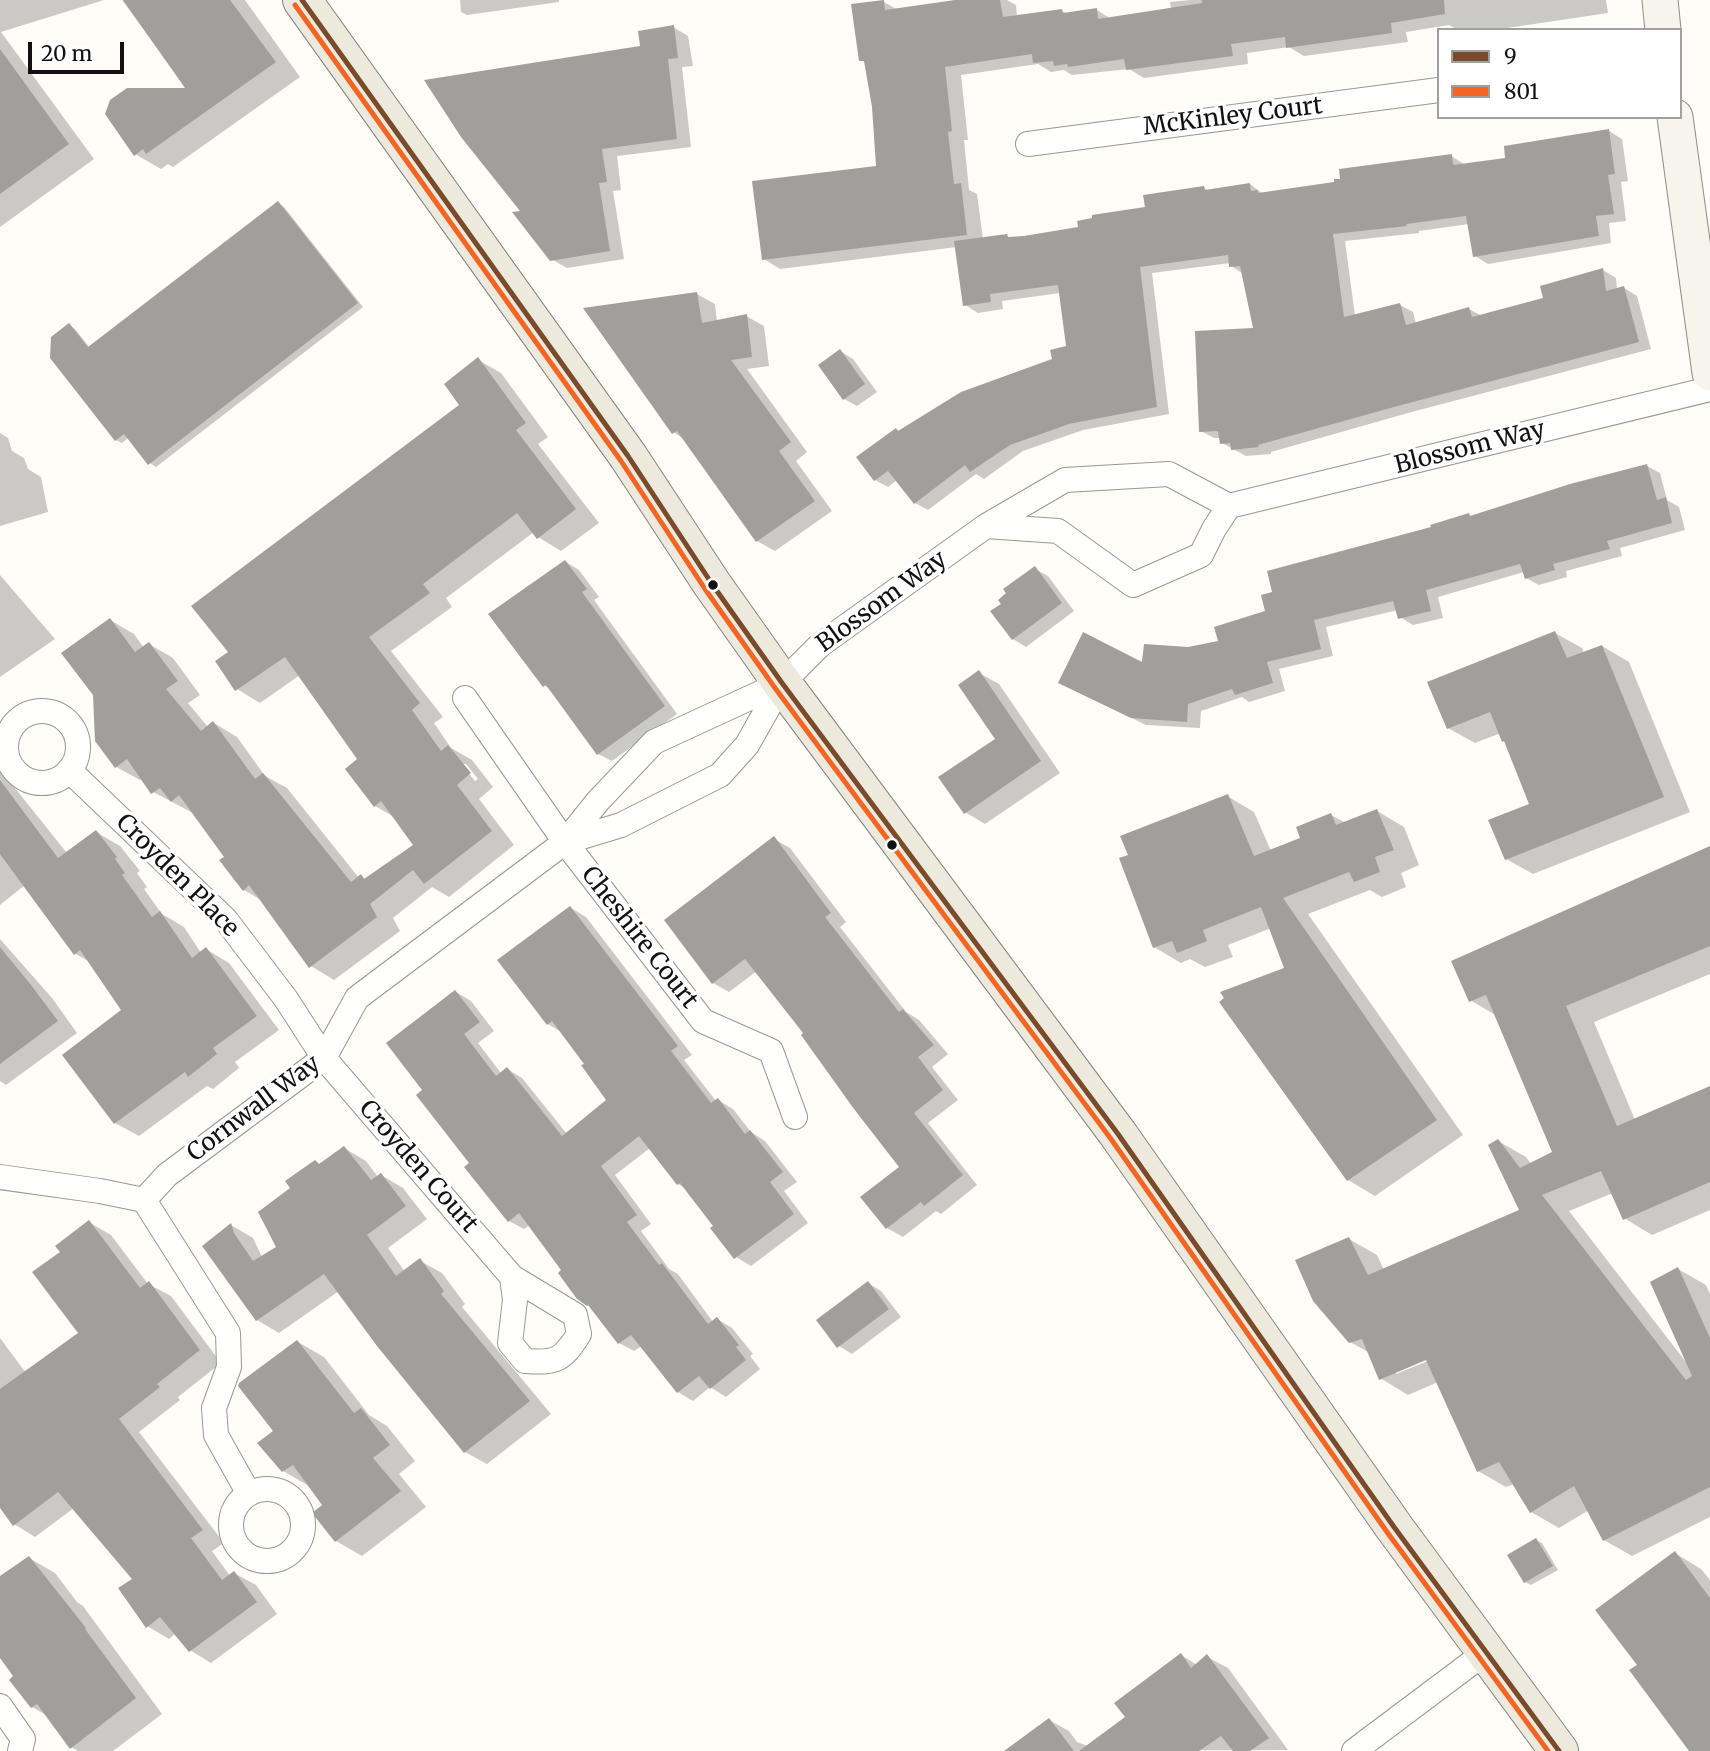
<!DOCTYPE html>
<style>
body{margin:0}
#map{position:relative;width:1710px;height:1751px;overflow:hidden;background:#fdfcf7;font-family:Merriweather,serif}
canvas{display:block}
.legend{position:absolute;left:1437px;top:28px;width:245px;height:91px;box-sizing:border-box;background:#fff;border:2px solid #a0a0a0;margin:0;padding:9px 12px;list-style:none;font-size:21px;color:#111}
.legend li{display:flex;align-items:center;gap:14px;height:35px}
.legend b{width:35px;border:2px solid #a0a0a0}
.scale{position:absolute;left:28px;top:42px;width:96px;height:32px;box-sizing:border-box;border:4px solid #111;border-top:0;padding-left:9px;font-size:21px;line-height:24px;white-space:nowrap;color:#111;-webkit-text-stroke:5px #fff;paint-order:stroke}
</style>
<div id="map">
<canvas width="1710" height="1751"></canvas>
<ul class="legend">
<li><b style="height:9px;background:#7a4b2a"></b>9</li>
<li><b style="height:9px;background:#f26522"></b>801</li>
</ul>
<div class="scale">20 m</div>
</div>
<script>
const context = document.querySelector('canvas').getContext('2d');
context.lineJoin = 'round';
function fillPath(path, color) {
  context.fillStyle = color;
  context.fill(path, 'evenodd');
}
function trace(path, color, width, dash) {
  context.strokeStyle = color;
  context.lineWidth = width;
  context.lineCap = dash ? 'butt' : 'round';
  context.setLineDash(dash || []);
  context.stroke(path);
}
function drawText(font, color, halo, rows, align = 'center') {
  context.font = font + ' Merriweather,serif';
  context.lineWidth = 7;
  context.setLineDash([]);
  context.textBaseline = 'middle';
  context.strokeStyle = halo;
  context.fillStyle = color;
  for (const [text, x, y, turn = 0] of rows) {
    context.save();
    context.translate(x, y);
    context.rotate((+turn || 0) * Math.PI / 180);
    context.textAlign = isNaN(turn) ? turn : align;
    if (halo) context.strokeText(text, 0, 0);
    context.fillText(text, 0, 0);
    context.restore();
  }
}
fillPath(new Path2D(`
 M0 0H104L1 32 94 159 0 227Z
 M122 0H245L300 77 173 167 168 164 161 169 135 154 188 90Z
 M460 0H559V2L467 15 461 12Z
 M968 0H1007L1016 5 1017 17 1062 11 1067 14 1097 10 1111 19 1171 9 1170 2 1190 0H1606L1608 13 1494 30H1458L1449 25 1406 32 1408 42 1304 56 1289 47 1247 53 1248 64 1144 78 1129 69 1072 75 1064 70 1051 72 1038 64 961 75 968 140H964L969 190 977 194 983 239 1007 236 1011 238 1080 228 1147 209 1204 188 1209 191 1250 184 1263 194 1336 183 1451 156 1464 164 1507 159 1609 131 1622 139 1628 181 1621 182 1626 221 1609 223 1611 243 1488 264 1475 256 1469 224 1419 231V233L1345 241 1355 316 1400 305 1413 312 1416 324 1469 309 1482 316 1546 300 1603 270 1616 278 1617 290 1624 288 1637 296 1651 349 1408 413 1271 452V454L1246 456 1222 443 1221 438H1214L1201 431 1255 329 1242 273 1231 266 1230 263 1152 273 1169 414 1083 430 1023 451 984 479 976 474 928 510 915 503 897 480 888 487 875 480 899 432 1055 360 1068 347 1060 293 1002 301 1003 309 978 313 965 305 957 247 780 269 764 259 878 167 873 107 865 62 861 60 884 2 898 10Z
 M673 27 688 36 693 66 682 67 691 147 617 156 621 190 613 191 624 259 567 268 551 259 523 212 642 48Z
 M278 203 284 207 363 307 156 467 150 463 129 437 122 443 116 440 69 325 75 329 90 348Z
 M697 294 715 304 717 322 746 316 764 326 769 366 747 369 807 452 796 461 832 511 775 551 757 541 684 439 673 432Z
 M840 351 853 359 877 392 857 406 844 399Z
 M478 360 501 373 548 437 538 444 599 523 561 551 538 537 534 532 446 598 452 607 391 651 443 717 434 723 451 748 472 760 493 787 479 799 514 845 449 897 432 887 393 918 400 931 334 980 311 966 263 901 244 890 221 861 227 858 195 814 153 792 143 778 140 780 116 767 110 620 134 634 144 648 149 644 173 658 200 695 188 703 208 727 214 723 237 737 265 776 287 788 359 878 361 876 366 879 416 845 396 818 375 806 360 759 300 675 260 703 237 689 231 652 461 406ZM461 764H466L478 779 475 781Z
 M0 433 8 438 12 451 24 458 28 469 41 477 48 512 0 526Z
 M1647 466 1660 473 1667 500 1679 507 1685 530 1620 548 1622 556 1566 571 1567 577 1539 585 1526 578 1524 572 1438 597 1443 618 1413 625 1400 617 1398 610 1326 627 1333 656 1279 669 1285 691 1249 702 1242 697 1201 711 1200 728 1146 725 1074 690 1188 649 1220 642 1267 613 1472 517Z
 M566 562 579 570 599 597 594 600 677 714 612 761 598 754 551 690 545 686Z
 M1035 569 1048 576 1074 611 1026 647 1013 639 1003 604Z
 M0 575 55 639 0 677Z
 M1555 633 1582 648 1584 653 1602 646 1629 662 1690 812 1533 874 1506 859 1531 805 1501 733 1475 743 1448 728Z
 M979 673 999 684 1060 773 985 824 965 812 997 739Z
 M0 755 9 767 2 772 67 853 96 832 120 846 140 871 137 873 147 887 144 889 162 914 184 927 201 953 206 949 229 963 279 1030 235 1062 239 1068 213 1089 207 1086 139 1136 115 1123 124 1011 90 962 76 954 25 885 0 905Z
 M1227 796 1254 812 1271 851 1303 839 1331 815 1346 823 1377 811 1404 827 1419 865 1401 873 1406 887 1382 897 1370 890 1308 914 1463 1135 1375 1196 1348 1180 1221 1002 1286 969 1271 928 1228 945 1233 957 1205 967 1190 959 1181 963 1154 947Z
 M774 839 790 848 846 922 840 927 906 1012 919 1020 948 1054 932 1067 958 1100 928 1123 977 1185 941 1214 936 1211 903 1237 887 1228 901 1167 805 1034 757 971 729 992 713 983Z
 M1710 848V974L1594 1022 1635 1120 1710 1088V1210L1652 1235 1624 1218 1613 1193 1569 1211 1686 1362 1678 1269 1706 1285 1710 1294V1517L1632 1556 1604 1540 1589 1510 1559 1528 1531 1512 1514 1484 1506 1487 1478 1471 1438 1382 1408 1395 1380 1378 1370 1353 1350 1342 1349 1239 1377 1255 1384 1270 1522 1210 1498 1141 1526 1157 1531 1164 1554 1153 1497 1016 1470 1000ZM1433 1355 1435 1358 1396 1374V1370Z
 M571 908 586 917 692 1055 684 1060 716 1101 718 1100 733 1109 751 1132 765 1141 797 1182 784 1191 808 1223 751 1266 736 1257 715 1226 687 1189 678 1184 650 1148 615 1175 651 1224 641 1231 669 1269 678 1274 713 1322 717 1319 732 1328 753 1354 750 1356 760 1369 726 1397 710 1387 693 1401 678 1392 642 1346 634 1351 619 1343 530 1225 524 1229 509 1221 425 1090 456 992 471 1001 494 1031 478 1043 501 1073 507 1069 522 1078 567 1134 609 1101 586 1064 563 1033 548 1024Z
 M0 939 52 998 77 1033 6 1085 0 1081Z
 M344 1148 366 1161 378 1177 381 1175 403 1188 427 1219 388 1248 405 1272 420 1261 442 1273 465 1304 462 1307 551 1414 487 1464 465 1452 339 1291 279 1333 257 1320 231 1225 253 1238 262 1257 278 1247 320 1165Z
 M90 1223 111 1235 148 1284 171 1296 221 1363 178 1397 180 1400 139 1432 224 1543 212 1551 230 1576 234 1573 256 1585 277 1614 211 1663 190 1650 176 1633 169 1639 147 1626 134 1580 74 1508 35 1537 14 1524 0 1505V1338L26 1373 80 1334 62 1252Z
 M868 1283 881 1291 901 1317 852 1354 839 1346Z
 M298 1342 324 1357 369 1415 387 1426 415 1461 399 1474 426 1507 362 1556 336 1541 324 1506 311 1487 283 1471 276 1432Z
 M1536 1540 1542 1543 1558 1570 1531 1585 1525 1582Z
 M1675 1553 1701 1569 1710 1580V1751H1692L1639 1665Z
 M29 1558 55 1573 77 1602 83 1606 162 1714 113 1751H78L71 1747 48 1716 32 1707 16 1677 0 1655V1579Z
 M1181 1655 1197 1665 1207 1657 1228 1668 1288 1750 1005 1751 1049 1720 1069 1731 1077 1742 1088 1746 1128 1717Z`), '#0003');
fillPath(new Path2D(`
 M123 0H230L276 62 146 154 143 149 134 156 105 114 110 100 127 88H185Z
 M884 0 885 10 955 0H1000L1003 17 1062 9 1063 13 1097 8 1098 19 1202 3V0H1444L1445 14 1391 23 1392 33 1286 48 1285 37 1231 44 1233 56 1126 70 1124 59 1068 67 1067 64 1054 66 1053 61 1033 63 1032 54 945 67 952 131 948 132 954 184 961 183 967 235 762 260 752 181 876 166 872 107 864 61H859L851 4Z
 M674 25 678 58 668 59 677 139 602 149 607 182 599 183 610 251 550 261 512 212 520 211 461 137 424 80 640 46 638 31Z
 M0 49 69 144 0 194Z
 M1609 129 1615 174 1608 175 1614 214 1596 216 1599 236 1473 257 1466 216 1406 224 1407 226 1333 234 1344 317 1400 303 1406 325 1469 307 1472 317 1543 298 1540 286 1603 268 1606 291 1624 286 1639 342 1394 407 1258 445 1259 447 1231 450 1230 443 1220 444 1218 431 1199 432 1195 331 1253 328 1240 266 1229 267 1228 255 1140 267 1157 407 1069 424 1010 445 970 472 965 465 914 504 888 471 874 481 856 457 896 428 898 431 961 392 1052 359 1050 350 1066 346 1058 285 990 294 991 302 963 306 954 241 1007 234 1008 237 1024 236 1078 227 1077 221 1092 218V215L1145 207 1143 195 1204 186 1205 190 1250 183 1251 191 1258 190V193L1334 182V179H1340L1339 169 1452 154 1453 165 1505 158 1504 146Z
 M278 201 358 303 148 465 124 434 115 441 50 358 51 337 69 323 88 347Z
 M697 292 702 323 747 314 752 357 731 360 791 442 779 451 815 501 756 542 677 431 672 434 583 308Z
 M840 349 865 384 843 400 818 365Z
 M478 357 526 423 516 430 576 509 537 539 517 513 423 584 430 593 369 637 420 703 412 710 441 751 448 745 471 773 457 785 492 831 424 884 413 870 370 904 377 917 309 968 249 885 243 891 219 860 224 857 179 795 171 802 160 788 151 794 127 759 115 768 95 741 93 695 61 653 110 618 135 652 149 642 178 681 166 689 201 731 213 721 255 779 263 773 351 882 361 874 364 879 413 845 381 801 374 807 345 769 357 759 285 657 235 691 215 661 228 652 191 606 459 405 444 384Z
 M1647 464 1657 500 1666 497 1672 523 1607 541 1610 549 1553 564 1555 570 1525 579 1520 564 1426 590 1431 611 1398 619 1393 601 1314 620 1321 649 1267 662 1273 683 1235 695 1232 689 1188 704 1187 722 1131 718 1058 683 1083 632 1142 662 1144 644 1188 647 1218 641 1214 627 1265 611 1261 595 1272 592 1267 571 1431 527 1430 525 1469 513 1470 516 1570 484Z
 M565 560 587 589 582 592 665 706 597 755 546 685 543 687 488 614Z
 M1035 566 1062 603 1012 640 990 611 1001 604 998 600 1006 593 1003 589Z
 M1555 631 1567 658 1602 645 1664 797 1505 860 1488 820 1529 804 1504 741 1502 742 1490 712 1447 729 1427 682Z
 M979 670 1041 761 964 814 938 777 995 739 958 685Z
 M0 780 58 858 96 830 117 857 115 859 125 873 122 875 152 917 160 911 192 958 206 947 257 1016 213 1048 217 1054 188 1077 185 1072 114 1124 62 1055 121 1010 80 950 74 955 0 854Z
 M1228 794 1254 856 1300 838 1296 827 1331 813 1336 825 1377 809 1394 850 1375 857 1380 872 1354 882 1349 872 1283 898 1437 1120 1347 1181 1219 1002 1224 998 1220 992 1284 968 1261 907 1203 930 1207 941 1177 953 1172 941 1153 948 1119 858 1128 855 1120 836Z
 M774 836 831 913 825 917 899 1012 903 1009 934 1045 918 1057 943 1090 914 1113 963 1175 924 1206 921 1202 886 1229 860 1197 899 1167 854 1109 801 1035 803 1033 745 959 712 984 664 920Z
 M1710 846V946L1566 1006 1617 1126 1710 1086V1182L1623 1220 1601 1171 1542 1195 1686 1380 1692 1376 1650 1282 1678 1267 1710 1338V1487L1603 1541 1574 1486 1530 1513 1499 1462 1477 1472 1426 1360 1379 1380 1362 1339 1349 1343 1313 1301 1295 1260 1349 1237 1368 1275 1519 1210 1488 1145 1498 1139 1520 1168 1552 1152 1486 995 1469 1002 1451 961Z
 M570 906 678 1046 671 1051 711 1103 718 1098 745 1134 750 1130 783 1172 770 1182 794 1214 734 1259 710 1228 713 1226 680 1183 677 1185 639 1136 601 1166 637 1215 627 1222 659 1265 662 1263 708 1324 717 1317 739 1345 736 1347 746 1360 710 1389 699 1376 677 1393 631 1335 618 1344 588 1305 587 1306 577 1299 558 1273 561 1270 519 1213 508 1222 464 1167 469 1163 416 1095 422 1090 386 1043 455 990 480 1022 464 1034 496 1076 507 1067 562 1136 606 1100 581 1065 584 1064 552 1021 547 1025 497 960Z
 M0 947 31 985 58 1021 0 1064Z
 M344 1146 371 1180 381 1173 406 1206 367 1235 396 1276 420 1258 444 1291 441 1294 530 1401 464 1453 377 1346 324 1274 256 1321 202 1246 231 1223 234 1233 253 1261 276 1247 258 1212 290 1188 285 1181 315 1160 319 1164Z
 M89 1220 140 1288 149 1281 200 1350 157 1384 160 1387 119 1419 203 1530 191 1538 222 1580 234 1571 257 1602 189 1652 160 1617 146 1628 118 1588 132 1579 58 1492 13 1526 0 1508V1389L78 1333 32 1272 60 1252 55 1246Z
 M868 1281 889 1309 837 1348 816 1320Z
 M297 1340 354 1413 361 1408 390 1445 373 1458 401 1491 335 1542 312 1513 322 1505 293 1465 282 1472 257 1443 273 1431 238 1386 239 1383Z
 M1536 1538 1553 1566 1524 1583 1507 1555Z
 M1675 1551 1710 1598V1751H1689L1629 1670 1637 1665 1595 1610Z
 M29 1556 86 1628 85 1629 136 1698 70 1749 37 1704 31 1708 9 1680 13 1676 0 1658V1576Z
 M1181 1653 1191 1668 1207 1654 1269 1738 1250 1751H1233L1221 1736 1199 1751H1079L1125 1717 1114 1703Z
 M1049 1718 1074 1751H1004Z`), '#a19f9c');
const minor = new Path2D(`
 M1028 144 1439 90
 M986 526 1058 531 1133 585 1201 555 1214 529 1229 506 1710 389
 M465 698 565 842 703 1021 771 1051 795 1117
 M6 747a36 36 0 1 1 72 0a36 36 0 1 1-72 0Z
 M69 770 226 920 286 999 324 1058 512 1277 575 1315 579 1334C562 1361 556 1363 525 1361L510 1343 515 1300 512 1277
 M565 842 621 825 720 775 747 745 782 683 820 645 986 526 1065 480 1169 474 1229 506
 M0 1177 100 1191 144 1200 167 1175 324 1058 357 998 565 842 598 801 654 742 782 683
 M144 1200 228 1333 229 1367 214 1408 216 1435 249 1494
 M231 1525a36 36 0 1 1 72 0a36 36 0 1 1-72 0Z
 M0 1706 23 1739 20 1751
 M1354 1751 1486 1652`);
const secondary = new Path2D(`
 M1660 0 1663 30
 M1675 117 1710 373`);
const primary = new Path2D(`
 M302 0 628 456 712 584 782 683 1118 1134 1394 1527 1559 1751`);
trace(minor, '#979795', 26);
trace(secondary, '#8e8d8b', 37);
trace(primary, '#858482', 40);
trace(minor, '#fffffe', 24);
trace(secondary, '#f6f4eb', 35);
trace(primary, '#ede9dc', 38);
trace(new Path2D(`
 M302 0 628 456 712 584 782 683 1118 1134 1394 1527 1559 1751`), '#7a4b2a', 5);
trace(new Path2D(`
 M295 5 621 461 705 589 775 688 1111 1139 1387 1532 1548 1751`), '#f26522', 5);
for (const [x, y, r, color] of [
 [713,585,6,"#111"],
 [892,845,6,"#111"]
]) {
  const dot = new Path2D();
  dot.arc(x, y, r, 0, 2 * Math.PI);
  context.fillStyle = color;
  context.fill(dot);
  trace(dot, '#fff', 2.5);
}
drawText('24px', '#111', '#fff', [
 ["McKinley Court",1233,117,-7],
 ["Blossom Way",1470,448,-14],
 ["Blossom Way",882,602,-36],
 ["Croyden Place",177,876,45],
 ["Cheshire Court",639,938,52],
 ["Cornwall Way",254,1109,-37],
 ["Croyden Court",418,1167,49]
]);
</script>
